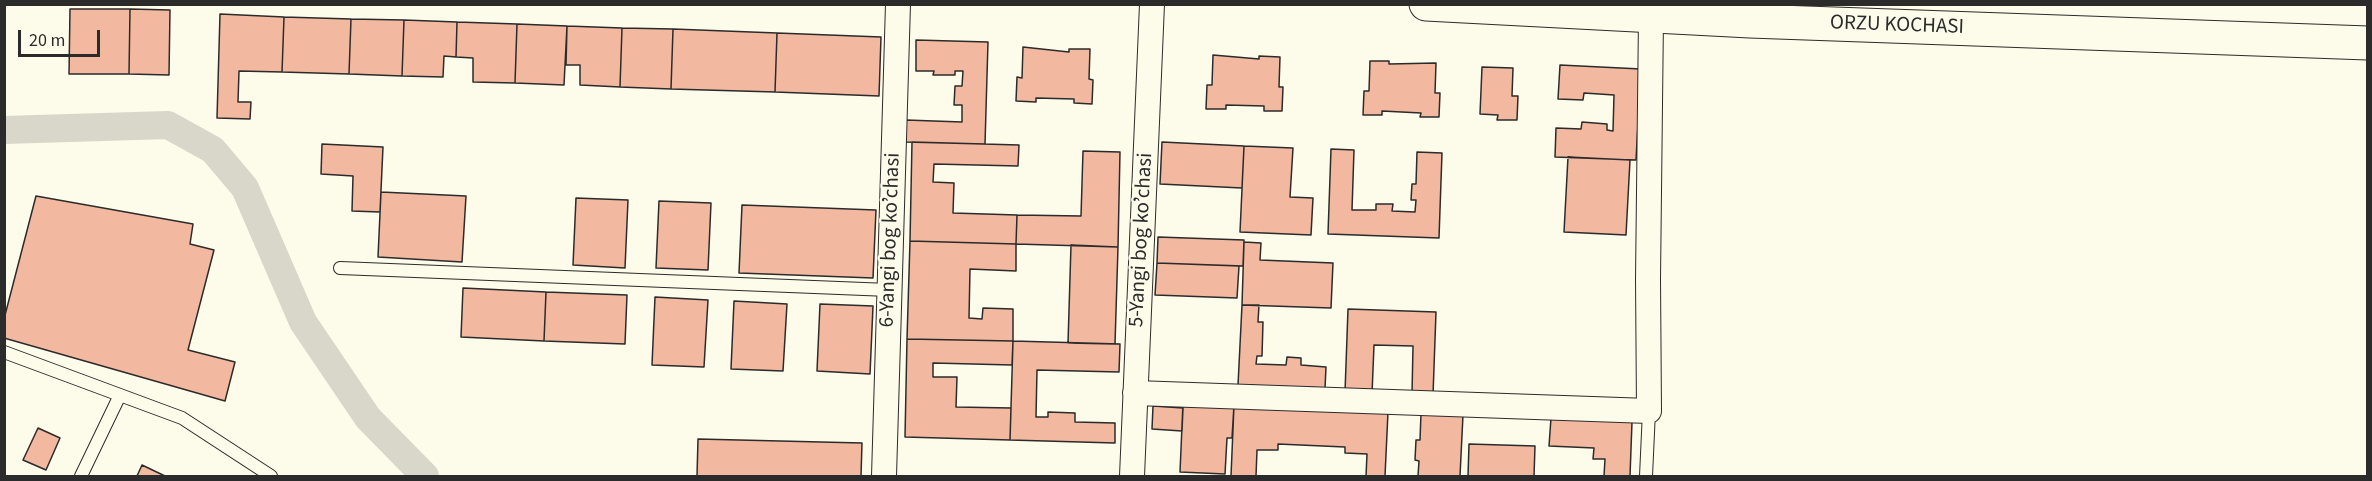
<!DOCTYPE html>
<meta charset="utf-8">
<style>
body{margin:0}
#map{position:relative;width:2372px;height:481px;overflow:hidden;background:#fdfbea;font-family:"Source Sans 3",sans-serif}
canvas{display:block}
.frame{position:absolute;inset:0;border:6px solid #2b2b2b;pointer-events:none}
.scale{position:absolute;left:18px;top:30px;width:82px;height:27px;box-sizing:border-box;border:3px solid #2b2b2b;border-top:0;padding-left:8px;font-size:18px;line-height:21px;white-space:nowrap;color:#2b2b2b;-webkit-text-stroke:4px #fdfbea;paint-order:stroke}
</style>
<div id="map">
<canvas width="2372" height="481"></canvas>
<div class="frame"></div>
<div class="scale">20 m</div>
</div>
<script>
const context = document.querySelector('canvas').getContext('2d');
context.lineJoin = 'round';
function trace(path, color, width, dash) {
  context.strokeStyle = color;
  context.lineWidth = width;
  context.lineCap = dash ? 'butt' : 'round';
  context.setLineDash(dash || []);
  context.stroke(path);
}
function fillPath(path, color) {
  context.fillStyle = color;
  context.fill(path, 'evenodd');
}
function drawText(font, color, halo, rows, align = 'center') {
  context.font = font + ' "Source Sans 3",sans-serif';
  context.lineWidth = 4.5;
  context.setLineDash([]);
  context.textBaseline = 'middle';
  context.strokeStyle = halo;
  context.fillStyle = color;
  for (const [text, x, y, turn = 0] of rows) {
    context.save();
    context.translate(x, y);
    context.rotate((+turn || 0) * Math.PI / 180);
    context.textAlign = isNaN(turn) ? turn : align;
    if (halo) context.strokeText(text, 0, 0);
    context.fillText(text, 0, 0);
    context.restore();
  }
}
trace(new Path2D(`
 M4 130 168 125 213 150 245 188 303 322 368 418 425 476`), '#d8d7c9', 28);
const building = new Path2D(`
 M70 9H130L129 74H69Z
 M130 9 170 10 169 75 129 74Z
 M220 14 284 17 282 72 239 71 238 102H251L250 119 217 118Z
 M284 17 351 19 349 74 282 72Z
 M351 19 404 20 402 76 349 74Z
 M404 20 457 22 456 57 444 56 443 77 402 76Z
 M457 22 517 24 515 83 473 82V58L456 57Z
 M517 24 567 26 564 85 515 83Z
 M567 26 622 28 620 87 580 85V65H566Z
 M622 28 673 29 671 89 620 87Z
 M673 29 777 33 775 92 671 89Z
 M777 33 881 37 879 96 775 92Z
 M916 40 988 42 985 144 905 142 906 120 962 122V105H954L955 86H962L963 71H955V75H933L934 71H916Z
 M1023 47 1069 52V49H1090L1089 79 1093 80 1092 104 1074 103V99L1036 98V102L1016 101 1017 77 1022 78Z
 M1213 55 1259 59V56L1280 57 1279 87H1283L1282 111H1264V106L1226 105V109H1206L1207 85H1212Z
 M1370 61H1389V64L1436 63 1435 93H1440L1439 117H1420L1421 113 1382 111V115H1363L1364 91H1369Z
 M1560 65 1641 69 1636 160 1555 157 1556 128 1581 129 1582 122 1607 124V130L1613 131 1614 95 1584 93 1583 100 1558 99Z
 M1482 67 1513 68 1512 96H1518L1517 120H1497L1498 115 1480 114Z
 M912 142 1019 145 1018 166 934 164 933 182 954 183 953 213 1017 215 1016 244 910 241Z
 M1162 142 1244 146 1242 188 1160 184Z
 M322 144 383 147 380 212 352 211 353 176 321 174Z
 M1244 146 1293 148 1290 197 1313 198 1311 235 1240 232Z
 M1331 149 1354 150 1352 210H1376V204H1393L1392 211 1415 212 1416 200H1411L1412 184H1416L1417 152 1442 153 1439 238 1328 234Z
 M1083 151 1120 152 1118 247 1016 244 1017 215 1081 216Z
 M1568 157 1630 160 1626 235 1564 232Z
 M381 192 466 196 462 262 378 257Z
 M36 196 193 224 190 244 214 250 188 350 235 362 225 401 4 338V319Z
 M576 198 628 200 625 268 573 265Z
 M659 201 711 203 708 270 656 268Z
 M742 205 876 210 873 278 739 273Z
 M1158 237 1244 240 1243 266 1157 263Z
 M910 241 1016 244V271L970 269 969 318 982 319 983 308 1013 309V341L907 339Z
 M1244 242 1261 243 1260 260 1333 263 1331 308 1242 305Z
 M1071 245 1118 247 1115 344 1068 343Z
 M1157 263 1239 266 1237 298 1155 295Z
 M463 288 546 292 544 341 461 337Z
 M546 292 627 295 625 344 544 341Z
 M655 297 708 300 704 367 652 365Z
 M734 301 787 304 783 371 731 369Z
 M820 304 873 306 870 374 817 371Z
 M1242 305H1259L1258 322H1263L1262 356H1257L1256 364 1286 365 1287 357 1301 358V365L1326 367 1325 388 1238 385Z
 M1348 309 1436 312 1433 395 1412 394 1413 346 1374 345 1372 394 1345 392Z
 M907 339 1013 341 1012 365 933 363V377H957L956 407 1011 408 1010 440 905 437Z
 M1013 341 1120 344 1119 372 1037 370 1036 417H1048V412L1075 413V422L1115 423V443L1010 440Z
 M1183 403 1234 405 1232 438H1227L1225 474 1180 472Z
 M1234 405 1388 412 1385 476H1366L1367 454 1345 453V447L1278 444V450H1257L1256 476H1231Z
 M1153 406 1183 408 1182 431 1152 429Z
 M1421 413 1463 415 1460 476H1418L1419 461 1415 460 1416 440H1420Z
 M1551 418 1632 422 1630 476H1604L1605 459H1593L1594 448 1549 446Z
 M38 428 60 438 46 470 23 460Z
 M698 439 862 443 861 476H697Z
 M1469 444 1535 446 1534 476H1468Z
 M142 465 165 476H137Z`);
fillPath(building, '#f2b8a0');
trace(building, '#2b2b2b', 1.5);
const service = new Path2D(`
 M340 268 889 290
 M4 352 182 418 271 476
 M81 476 120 395
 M1646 476 1649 411`);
const minor = new Path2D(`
 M1135 393 1649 411 1648 279 1651 17
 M884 476 898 4
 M1132 476 1152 4`);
const secondary = new Path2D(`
 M1426 4 1750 21 2368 43`);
trace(service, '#2b2b2b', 14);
trace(minor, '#2b2b2b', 26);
trace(secondary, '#2b2b2b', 35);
trace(service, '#fdfbea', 12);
trace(minor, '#fdfbea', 24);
trace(secondary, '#fdfbea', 33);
drawText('21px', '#2b2b2b', '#fdfbea', [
 ["ORZU KOCHASI",1897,26,2],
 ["6-Yangi bog koʼchasi",891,240,-88],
 ["5-Yangi bog koʼchasi",1142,240,-87]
]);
</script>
